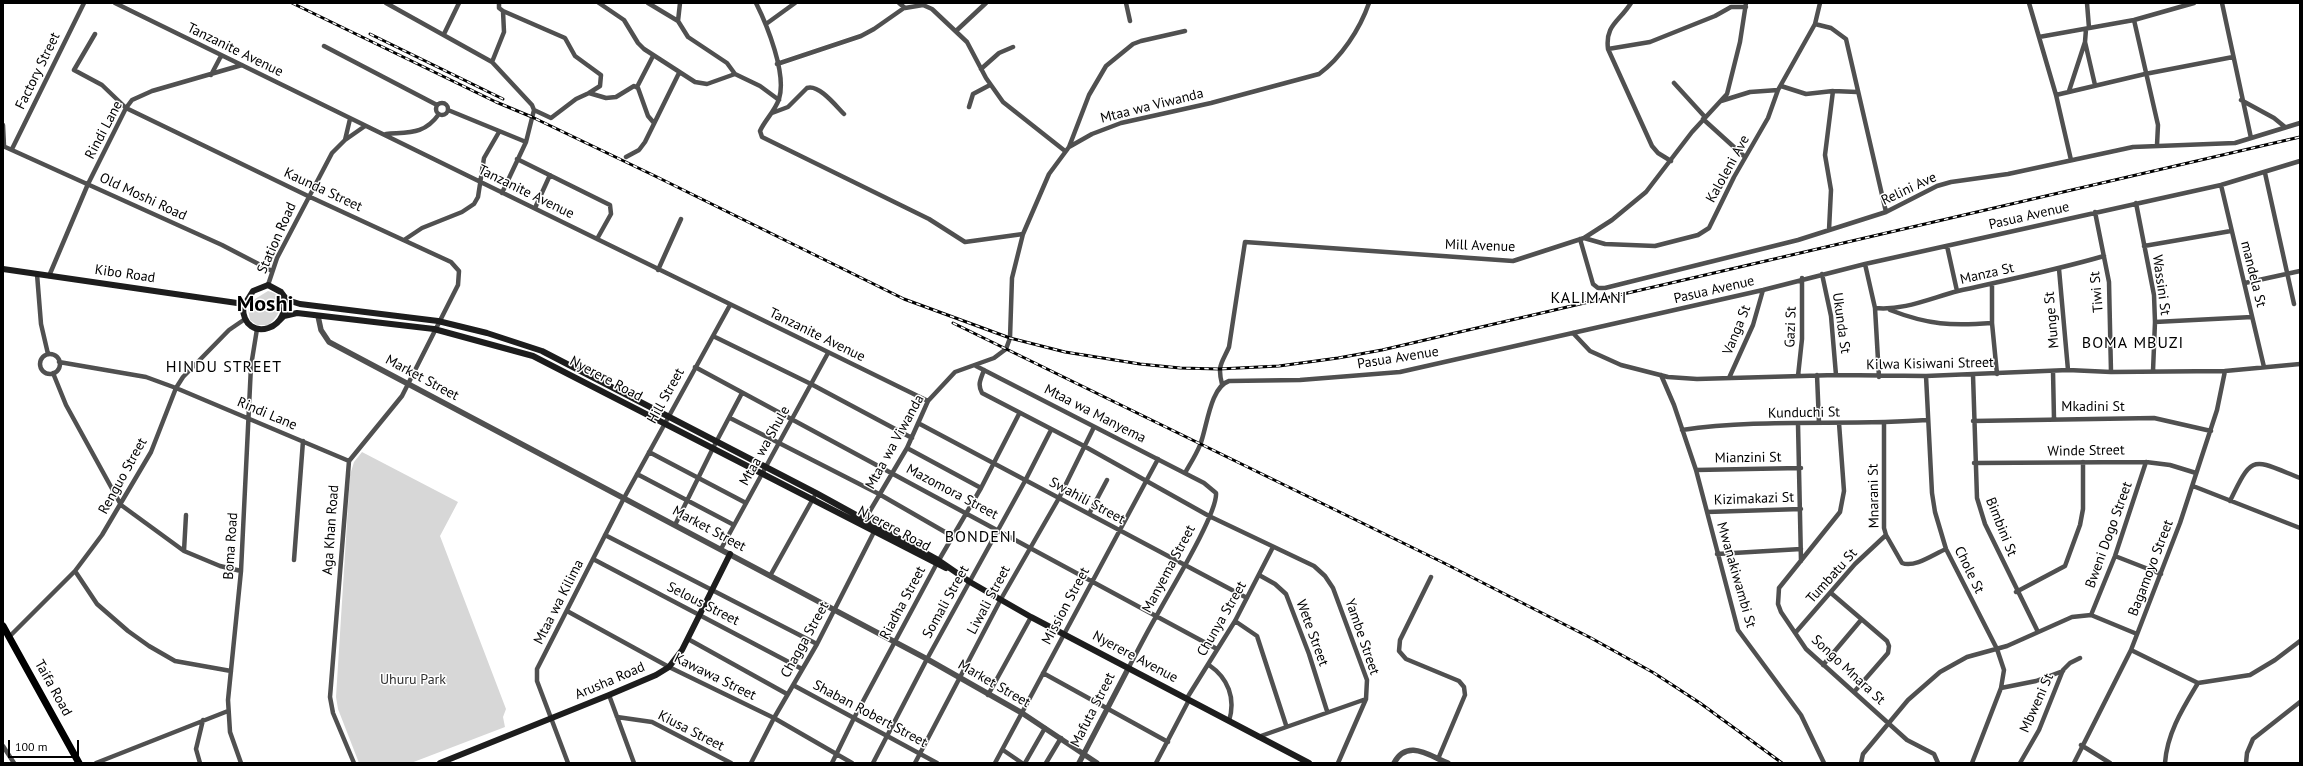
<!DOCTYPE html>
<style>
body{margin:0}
#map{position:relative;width:2303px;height:766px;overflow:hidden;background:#fff;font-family:"PT Sans",sans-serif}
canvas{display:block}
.frame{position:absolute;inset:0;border:4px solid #000;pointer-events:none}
.scale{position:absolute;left:8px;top:740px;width:71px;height:18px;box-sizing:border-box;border:2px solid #000;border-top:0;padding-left:5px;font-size:12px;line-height:14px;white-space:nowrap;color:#000;-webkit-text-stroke:3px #fff;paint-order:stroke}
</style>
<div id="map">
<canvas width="2303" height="766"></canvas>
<div class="frame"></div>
<div class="scale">100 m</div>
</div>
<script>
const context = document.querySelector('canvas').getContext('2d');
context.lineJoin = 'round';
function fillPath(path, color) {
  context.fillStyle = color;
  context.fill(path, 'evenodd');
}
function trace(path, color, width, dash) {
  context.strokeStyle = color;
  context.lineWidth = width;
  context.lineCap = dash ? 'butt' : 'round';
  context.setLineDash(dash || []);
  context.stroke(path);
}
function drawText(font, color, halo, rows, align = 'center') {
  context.font = font + ' "PT Sans",sans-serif';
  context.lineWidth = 3;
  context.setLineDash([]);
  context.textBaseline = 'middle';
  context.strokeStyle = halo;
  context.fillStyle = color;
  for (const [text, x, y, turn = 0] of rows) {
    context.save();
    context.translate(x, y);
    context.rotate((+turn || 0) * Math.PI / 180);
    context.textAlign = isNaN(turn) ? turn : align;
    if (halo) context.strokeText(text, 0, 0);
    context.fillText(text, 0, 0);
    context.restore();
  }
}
fillPath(new Path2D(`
 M268 291C288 295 281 316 268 325H257L250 320 248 309 255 299Z
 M362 452 458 502 440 536 506 709 503 717 505 727 411 763H359L338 709 336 697 350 475 354 462Z`), '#d7d7d7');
trace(new Path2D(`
 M115 3 928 401
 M386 3 492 62 532 105 534 110 526 142 502 193
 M599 3 624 20 638 43 644 49 695 82 707 84 735 74
 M648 3 678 21
 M680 3 678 21 688 37 727 63 735 74 760 86 779 100
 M756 3C767 25 787 74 779 99 775 111 765 120 760 131L762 137 929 219 965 242 1023 234
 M899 3 905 8 923 5 932 9 967 42 986 78 1003 102 1065 151
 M1126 3 1130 21
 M1631 3C1619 22 1605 25 1608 49L1652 146 1658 153 1671 161
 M2029 3 2056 95 2071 160
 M2087 3 2089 28
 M2222 3 2251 138
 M503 11 565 38 575 56 601 75 600 86 589 93
 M2134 20 2158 125 2157 145
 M766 24 795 3
 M1815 24 1831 28 1846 39 1886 212
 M2086 29 2085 42 2095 85
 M956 31 986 3
 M95 34 74 70 102 85 126 108 308 196 451 262 459 271 458 285 402 396 349 461 330 697 333 713 354 763
 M444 34 459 3
 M2039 37 2134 20 2194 3
 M324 46 437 105
 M1608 49 1650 42 1715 16 1731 7H1746
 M492 62 504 32 503 11 499 8V3
 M777 64 861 36 874 29 904 8
 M981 69 999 53 1013 47
 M211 75 221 56
 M1674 83 1705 117
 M1781 86 1806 94 1833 91 1857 92
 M637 87 653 56
 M2069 91 2085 42
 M2056 95 2145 74 2233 57
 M2241 100 2274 118 2285 127
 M1721 101 1750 92 1778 90
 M436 109a6 6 0 1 1 12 0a6 6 0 1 1-12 0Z
 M969 107 973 94 990 85
 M448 110 526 142
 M534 110 551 118 576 99 589 93 606 98 616 97 634 86 638 88 648 116 654 123
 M772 113 788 107 807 88C819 84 836 106 844 114
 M1703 119 1745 157
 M3 125 4 146
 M386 134C409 132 424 135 439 114
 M345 140 350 119
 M3 146 222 245 272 271
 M1069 147 1089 95 1106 66 1133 44 1141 41 1185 31
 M12 149 84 3
 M626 157 639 150 645 142 679 73
 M517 159 610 205 611 214 597 239
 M2265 173 2294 304
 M2221 185 2264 367
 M2136 203 2154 295 2155 322 2153 371
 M535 208 550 175
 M2095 212 2109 282 2111 372
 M1829 230 1831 190 1825 155 1833 91
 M1584 238 1605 244 1655 246 1698 235 1709 228 1734 177 1768 118 1778 90 1815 24 1820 3
 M1580 239 1593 284 1598 288H1605L1798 240 1886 212 1937 186 1951 182 2008 174 2133 147 2235 143 2300 123
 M404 240 422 228 462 212 474 204 478 197 484 158 499 132
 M1947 246 1957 291
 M2144 246 2231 231
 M1865 264 1875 308 1879 377
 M2059 269 2068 370
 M658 270 681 219
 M37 274 41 324 48 354
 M1822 274 1831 316 1836 375
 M49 276 88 184 126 108 132 100 152 91 242 65
 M2245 283 2300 271
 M1992 284V323L1997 374
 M268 285 277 258 332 153 345 140 365 126
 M1875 308C1903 311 1931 298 1958 291 2007 280 2056 270 2104 256
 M1890 310C1929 325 1951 326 1992 323
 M2155 322 2252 317
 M1573 333 1590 351 1621 365 1668 377 1697 379 1836 375 1926 376 2068 370 2111 372 2225 371 2300 364
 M713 336 811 384 912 438
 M40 364a10 10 0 1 1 20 0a10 10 0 1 1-20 0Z
 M59 362 146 377 176 388 349 461
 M976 366 1204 483 1216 493C1218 513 1168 594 1157 615 1147 632 1138 650 1129 667
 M695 367 1217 649
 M984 370C981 379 977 384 982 393L1084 446 1209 516 1314 566 1325 576 1333 588 1367 680 1366 699 1338 763
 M2053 371 2054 419
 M53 373 66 405 121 505 184 551 220 566 241 571
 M1661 375 1674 405 1696 470 1738 630 1801 715 1824 763
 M1817 375 1819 423
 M1973 375 1977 498 1985 524 2038 632
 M1798 376 1802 339V278
 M1926 376 1932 493 1935 512 1946 549 1997 649 2004 670 2001 688 1972 763
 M1729 378 1753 325 1763 290
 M1222 384C1217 365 1222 363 1229 347L1245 242 1513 261 1584 238 1612 220 1646 192 1692 132 1727 94 1740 42 1746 3
 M730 418 879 494 952 536
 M1973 421 2154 418 2211 431
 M918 423 1247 598
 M1839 423 1844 491 1840 512 1779 588 1778 604 1781 612 1806 649 1907 740 1934 754 1938 763
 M1884 423V528L1886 535 1902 563C1915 568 1934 554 1946 549
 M1798 424 1801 561
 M1682 430C1762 418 1846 426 1927 420
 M907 448 981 488
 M649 452 746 503
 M1974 463 2146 462 2170 465 2196 473
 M1696 470 1801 468
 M1185 473C1190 464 1196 455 1200 445 1207 428 1210 387 1229 381L1300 380 1400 372 1763 290 1865 264 2221 185 2300 161
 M637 474 734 525
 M2193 486 2300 528
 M2230 501C2253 453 2252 459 2300 478
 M1707 512 1801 509
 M1089 514 1107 480
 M864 521 907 448 928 401 955 372 994 358 1006 349 1010 338 1012 278 1023 234 1049 174 1069 147 1092 134 1121 123 1211 103 1319 74C1341 58 1360 29 1369 3
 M675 525 713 448 742 393
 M605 535 817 644
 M721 549 828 353
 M184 551 186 515
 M1717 554 1801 549
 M2115 556 2161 574
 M593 559 802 669
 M294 560 303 441
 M75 571 97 604 128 631 149 646 175 661 231 671
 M1259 575 1275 584 1286 594 1309 654 1327 711
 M770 576 814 497
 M1431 577 1400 640 1399 651 1406 659 1459 681 1464 687 1465 695 1438 759
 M2016 592 2065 566 2080 525 2083 509V462
 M1831 593 1887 641 1889 646 1888 653 1854 692
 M567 611 669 667 774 718 852 763
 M2091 615 2115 556 2146 462
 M1235 621 1257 636 1286 725
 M1796 632 1855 564 1886 535
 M9 637 75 571 102 535 151 452 176 388 183 377 229 330 245 319
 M688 639 787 694
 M2131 650 2198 683 2250 675 2275 660 2300 641
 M1209 665C1228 678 1236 698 1229 721
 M1823 665 1861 620
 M1043 673 1168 742
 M793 685 937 763
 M2001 688 2036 681 2063 671
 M609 695 634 763
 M988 695 1031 617
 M1187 698 1235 621 1273 547
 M617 717 652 722 731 763
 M1258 737 1366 699
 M2081 745 2110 763
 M3 746 14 763
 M1003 750 1022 763
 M96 763 228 711
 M200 763 196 749 203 720
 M241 763 230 732 228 700 241 571 251 366 257 329
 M568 763 537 681V669L624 498 730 305
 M751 763 774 718 817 644 875 530
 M832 763 854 718 936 565 981 488 1019 414
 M873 763 927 659 1025 481 1051 430
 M915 763 1001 599 1059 498 1094 427
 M995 763 1158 459
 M1025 763 1045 728
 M1046 763 1061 738
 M1156 763 1189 700
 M1861 763 1863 754 1908 700 1940 672 1967 657 2007 646 2072 617 2091 615 2137 634
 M2020 763 2039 730 2063 670 2070 663 2080 658
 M2074 763 2131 650 2180 523 2217 410 2225 371
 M2165 763C2167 733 2183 708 2198 683
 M2246 763 2247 753 2253 739 2300 702`), '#505050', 4.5);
trace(new Path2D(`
 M318 316 321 330 329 342 927 659 1022 713 1097 763
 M1079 763 1129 667
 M1394 763C1407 739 1428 755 1448 763`), '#505050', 5.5);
trace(new Path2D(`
 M3 269 244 304
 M268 285 281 292C298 329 243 346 243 307L253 291Z
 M281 292 287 300 300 304 438 321 487 333 542 351 816 493 938 560 970 582 1031 617 1309 763
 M279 321 284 316 297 313 434 329 533 356 946 568
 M440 763 609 695 656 675 669 667 682 650 730 554`), '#1d1d1d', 6);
trace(new Path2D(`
 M3 626 79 763`), '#000', 7);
const rail = new Path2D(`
 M292 3 496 102 532 117 655 176 904 299 1010 338 1065 352 1140 364 1180 368 1219 369 1279 366 1338 358 1382 350 2300 137
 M370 34 503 99
 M953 323 1444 563 1591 638 1654 673 1700 703 1782 763`);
trace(rail, '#000', 3);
trace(rail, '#fff', 1.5, [4.5]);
drawText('14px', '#000', '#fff', [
 ["Tanzanite Avenue",235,50,26],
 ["Factory Street",38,71,-64],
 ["Mtaa wa Viwanda",1152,106,-14],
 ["Rindi Lane",104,130,-62],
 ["Kaloleni Ave",1728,169,-61],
 ["Relini Ave",1909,189,-25],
 ["Kaunda Street",323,190,25],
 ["Tanzanite Avenue",526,192,26],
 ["Old Moshi Road",143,197,25],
 ["Pasua Avenue",2029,216,-13],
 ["Station Road",277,238,-66],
 ["Mill Avenue",1480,246,2],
 ["Kibo Road",125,274,8],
 ["Manza St",1987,274,-13],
 ["mandela St",2253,274,76],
 ["Wassini St",2161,285,82],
 ["Pasua Avenue",1714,290,-13],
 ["Tiwi St",2097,292,-95],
 ["Munge St",2052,320,-95],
 ["Ukunda St",1841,323,82],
 ["Gazi St",1791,327,-88],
 ["Vanga St",1737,330,-68],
 ["Tanzanite Avenue",817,335,26],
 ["Pasua Avenue",1398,358,-9],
 ["Kilwa Kisiwani Street",1930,364,-1],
 ["Market Street",422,378,28],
 ["Nyerere Road",606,379,28],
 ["Hill Street",666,396,-61],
 ["Mkadini St",2093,407],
 ["Kunduchi St",1804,413,-1],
 ["Rindi Lane",267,414,23],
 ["Mtaa wa Manyema",1095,414,27],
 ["Mtaa wa Viwanda",895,442,-61],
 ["Mtaa wa Shule",765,446,-61],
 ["Winde Street",2086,451,-1],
 ["Mianzini St",1748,458,-1],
 ["Renguo Street",123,476,-61],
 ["Mazomora Street",952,492,28],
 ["Mnarani St",1874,496,-91],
 ["Kizimakazi St",1754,499,-2],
 ["Swahili Street",1087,501,28],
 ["Bimbini St",2001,527,68],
 ["Market Street",709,529,28],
 ["Nyerere Road",894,529,28],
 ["Aga Khan Road",331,530,-86],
 ["Bweni Dogo Street",2109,535,-70],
 ["Boma Road",231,546,-86],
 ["Bagamoyo Street",2151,568,-69],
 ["Manyema Street",1169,569,-62],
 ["Chole St",1969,570,64],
 ["Mwanakiwambi St",1736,575,74],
 ["Tumbatu St",1832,576,-48],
 ["Liwali Street",989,600,-62],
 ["Mtaa wa Kilima",559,602,-63],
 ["Somali Street",946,602,-61],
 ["Riadha Street",903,603,-62],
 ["Selous Street",703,604,27],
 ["Mission Street",1066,606,-62],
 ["Chunya Street",1222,619,-60],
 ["Wete Street",1312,633,70],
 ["Yambe Street",1362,637,71],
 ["Chagga Street",805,640,-61],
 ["Nyerere Avenue",1135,657,28],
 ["Songo Mnara St",1848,670,43],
 ["Kawawa Street",715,677,26],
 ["Arusha Road",610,681,-23],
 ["Market Street",994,684,30],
 ["Taifa Road",53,688,61],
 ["Mbweni St",2037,703,-66],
 ["Mafuta Street",1093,710,-63],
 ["Shaban Robert Street",870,714,28],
 ["Kiusa Street",691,731,27]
]);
drawText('14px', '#2e2e2e', '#fff', [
 ["Uhuru Park",413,680]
]);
context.letterSpacing = '1px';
drawText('16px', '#000', '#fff', [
 ["KALIMANI",1589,298],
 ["BOMA MBUZI",2133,343],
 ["HINDU STREET",224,367],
 ["BONDENI",981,537]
]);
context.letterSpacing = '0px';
drawText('bold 22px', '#000', '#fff', [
 ["Moshi",265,305]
]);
</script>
